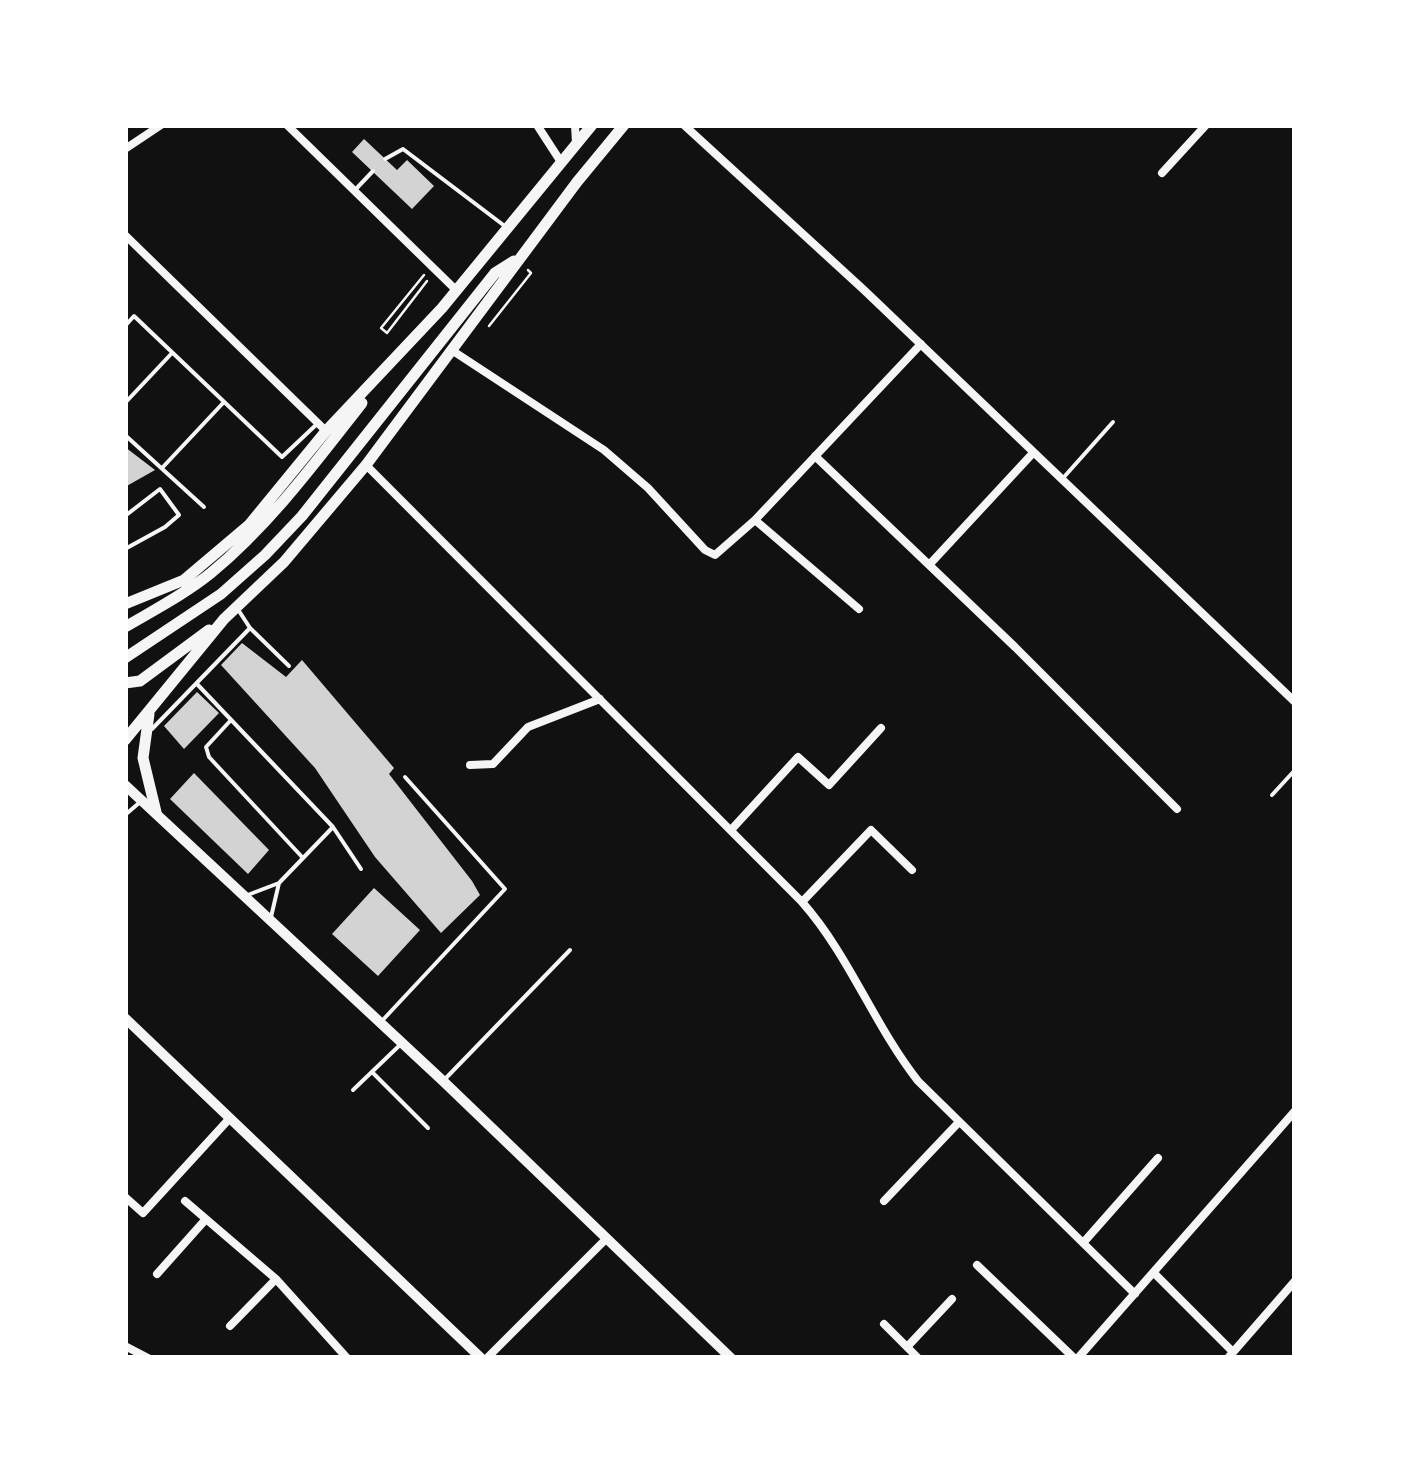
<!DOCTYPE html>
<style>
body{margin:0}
#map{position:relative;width:1420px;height:1483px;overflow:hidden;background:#111;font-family:Cabin,sans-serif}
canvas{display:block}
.frame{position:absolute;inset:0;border:128px solid #fff;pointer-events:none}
</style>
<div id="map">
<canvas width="1420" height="1483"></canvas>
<div class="frame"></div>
</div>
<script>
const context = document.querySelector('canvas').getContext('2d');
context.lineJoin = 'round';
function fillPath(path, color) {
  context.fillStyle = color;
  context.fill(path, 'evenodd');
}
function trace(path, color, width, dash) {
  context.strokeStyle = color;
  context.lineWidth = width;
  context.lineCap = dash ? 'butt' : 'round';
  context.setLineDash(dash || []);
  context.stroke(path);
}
fillPath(new Path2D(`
 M364 139 397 170 407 160 434 186 412 209 352 152Z
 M125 447 155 470 125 487Z
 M242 643 286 677 302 660 394 768 389 774 472 881 480 895 441 933 375 857 315 768 221 665Z
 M197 692 219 713 184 749 164 726Z
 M194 773 269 850 248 874 170 799Z
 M374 888 420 930 378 976 332 934Z`), '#d3d3d3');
trace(new Path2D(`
 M424 275 381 328 387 333 427 281
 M489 326 531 273 528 270`), '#f5f5f5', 2.5);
trace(new Path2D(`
 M385 159 403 149 506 227
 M355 190 373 171
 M125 326 134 316 282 457 318 423
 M125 403 172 353
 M125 435 204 507
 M162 468 224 402
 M1064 477 1113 422
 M125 516 160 489 179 515 165 527 125 549
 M239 611 250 628 289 666
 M197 684 333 827 361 869
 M231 720 206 747 209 757 303 858
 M152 729 250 628
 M1272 795 1295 770
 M125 815 139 803
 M245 896 279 883 333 827
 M271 917 279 883
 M380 1023 505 889 405 777
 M372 1072 428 1128
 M446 1078 570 950
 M353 1090 402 1043`), '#f5f5f5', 4);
trace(new Path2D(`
 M287 125 456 290
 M537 125 561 162
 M575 125 576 143
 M684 125 864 290 1295 702
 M125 149 161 125
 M1162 173 1206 125
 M125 235 326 431
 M453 351 604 450 648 488 705 550 715 555 755 520 921 344
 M815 456 1015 647 1177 809
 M366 465 802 902C849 955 874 1025 918 1081L1135 1294
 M755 520 859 609
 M929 565 1033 453
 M470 765 493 764 528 727 600 699
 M731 830 798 757 829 785 881 728
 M802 902 871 830 912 870
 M125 1197 143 1213 230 1118
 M185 1201 276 1279 347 1358
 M884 1201 959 1122
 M1083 1243 1158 1158
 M977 1265 1074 1358
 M1154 1273 1233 1352
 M157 1274 206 1219
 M884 1324 918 1358
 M230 1326 276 1279
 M125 1346 148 1358
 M907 1347 952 1299
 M487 1358 606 1239
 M1078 1358 1295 1111
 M1228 1358 1295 1281`), '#f5f5f5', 8);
trace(new Path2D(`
 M125 785 443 1081 731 1358
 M125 1018 481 1358`), '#f5f5f5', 10);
trace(new Path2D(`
 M125 604 184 580 249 525 326 431 442 308 592 125
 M125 627C154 610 185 594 211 573 270 524 315 463 362 403
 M125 658 221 594 265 555 302 516 495 273 514 261
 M125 683 140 681 209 630
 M149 714 143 758 156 812
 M125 740 224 619 284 562 366 465 577 182 624 125`), '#f5f5f5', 11);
</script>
